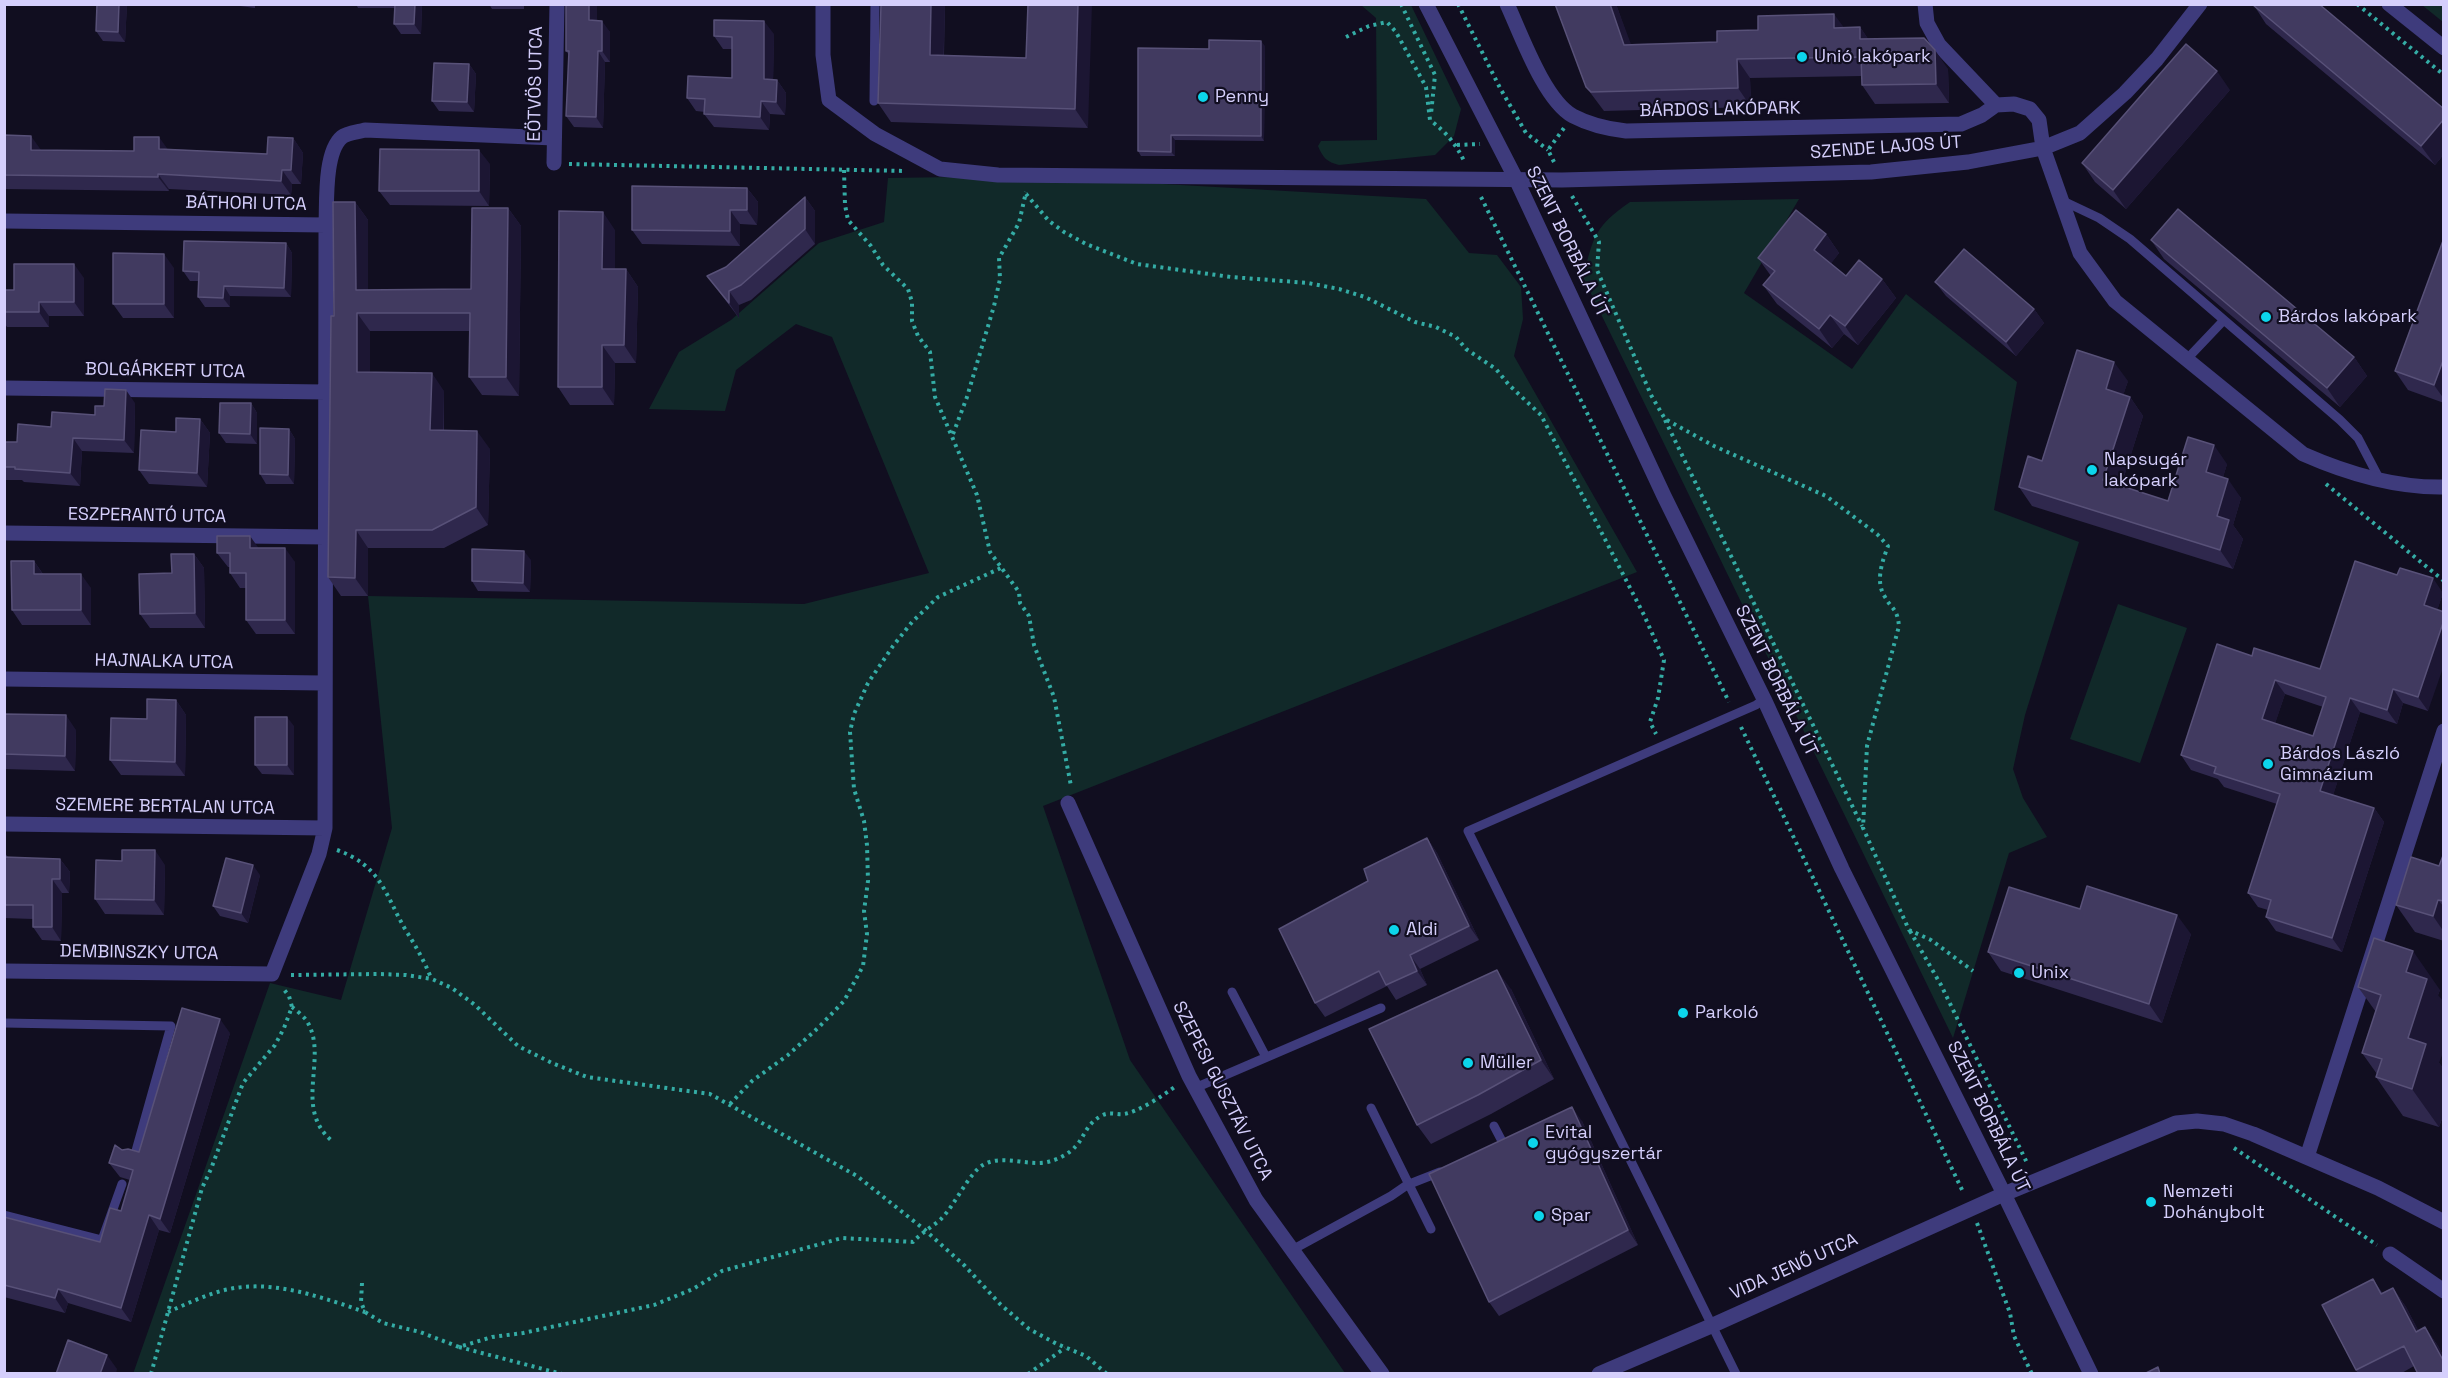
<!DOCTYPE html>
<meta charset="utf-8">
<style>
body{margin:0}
#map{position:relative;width:2448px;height:1378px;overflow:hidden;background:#110e20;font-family:"Space Grotesk",sans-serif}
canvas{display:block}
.frame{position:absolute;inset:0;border:6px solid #d5cffc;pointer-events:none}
</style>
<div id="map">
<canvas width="2448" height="1378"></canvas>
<div class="frame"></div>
</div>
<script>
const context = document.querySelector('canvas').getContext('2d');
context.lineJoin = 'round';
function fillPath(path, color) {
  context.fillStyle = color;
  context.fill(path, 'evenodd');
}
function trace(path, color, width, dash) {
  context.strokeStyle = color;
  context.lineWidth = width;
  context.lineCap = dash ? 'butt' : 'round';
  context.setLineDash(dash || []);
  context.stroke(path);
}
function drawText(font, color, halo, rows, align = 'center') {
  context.font = font + ' "Space Grotesk",sans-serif';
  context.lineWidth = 4.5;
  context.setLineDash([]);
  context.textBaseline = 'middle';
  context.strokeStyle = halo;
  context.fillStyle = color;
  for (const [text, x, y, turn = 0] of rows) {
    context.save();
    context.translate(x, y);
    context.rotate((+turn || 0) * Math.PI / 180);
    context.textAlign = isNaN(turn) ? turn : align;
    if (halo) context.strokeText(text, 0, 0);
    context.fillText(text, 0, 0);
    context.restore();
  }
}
fillPath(new Path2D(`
 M1361 5H1411L1461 109 1454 136 1435 155 1339 165C1327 162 1323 158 1318 146L1321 141 1377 140 1376 18Z
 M2422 5H2443V22Z
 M1023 176 1426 199 1469 253 1497 255 1521 287 1523 319 1514 356 1637 572 1043 806 1130 1060 1345 1373 133 1374 270 983 341 1000 392 828 368 596 804 604 929 573 832 337 796 324 736 370 725 411 649 409 679 352 731 320 819 243 884 222 888 178Z
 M1799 199 1744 293 1852 369 1906 294 2017 382 1994 510 2079 542 2025 715 2013 769 2023 798 2047 837 2009 853 1953 1038 1583 277C1594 236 1594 227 1630 202Z
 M2118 604 2187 628 2140 763 2070 739Z`), '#112929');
trace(new Path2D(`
 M1401 4 1435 75 1431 114
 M1458 4 1500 88 1526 133 1548 150
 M2357 4 2444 75
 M1346 37 1369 26 1387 22 1396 32 1426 87 1430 120C1447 133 1456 144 1465 163
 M1457 145 1480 144
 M1554 162 1548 150 1564 128
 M569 164 906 171
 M844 170 845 205 848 220 871 246 883 265 908 289 912 302V321L918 336 930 352 935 397 977 495 990 552 1019 592 1020 603 1029 616 1034 645 1054 697 1071 786
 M1026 194 1049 221 1064 232 1086 244 1137 264 1231 277 1308 283 1339 289 1365 297 1415 322 1436 327 1456 337 1466 349 1496 369 1509 385 1541 415 1644 615 1664 660 1658 698 1650 722 1656 734
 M1572 196 1599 242 1597 270 1651 395 1665 419 1714 446 1826 496 1877 534 1888 546C1882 562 1875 582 1885 597 1893 611 1897 608 1899 626L1867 746 1863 828 1909 930 1931 940 1973 971
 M1481 197 1729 702
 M1665 420 1862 826
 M953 434 967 397 994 306 1000 279 999 258 1019 223 1026 192
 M2326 484 2444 581
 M1741 727 1964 1194
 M337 850C381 866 385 894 405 929 415 945 424 960 431 978
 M1910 931 1941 985 2028 1165
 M291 975 379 974 406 975 432 979 452 988 475 1005 518 1046 552 1063 587 1077 710 1094 857 1176 925 1230 965 1266 1000 1304 1029 1329 1057 1344 1086 1356 1107 1374
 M292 1007C297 1011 305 1017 308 1023 328 1059 293 1108 332 1141
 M730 1104 752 1081 788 1055 819 1027 844 1001 863 966 867 934 864 911 868 881 867 845 864 821 854 789 850 732 854 714 868 683 893 646 912 622 938 597 1001 568
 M2234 1148 2377 1245
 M1977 1223 2010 1313 2014 1336 2032 1374
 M362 1283 361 1302 365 1312 383 1323 420 1332 459 1347 492 1337 523 1333 654 1305 693 1289 722 1271 842 1238 913 1242C921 1233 932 1227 941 1219 955 1205 969 1173 983 1165 1003 1153 1030 1168 1051 1161 1059 1159 1070 1153 1075 1147 1085 1137 1085 1125 1101 1116 1109 1111 1116 1115 1124 1114 1138 1112 1164 1095 1176 1086
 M168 1312C191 1302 217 1289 243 1287 283 1283 327 1299 365 1312
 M459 1347 562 1374
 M151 1374 202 1188 211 1169 243 1083 275 1045 284 1028 292 1007 289 996 282 987
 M1028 1374 1065 1348`), '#34aca5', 4, [3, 4.5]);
trace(new Path2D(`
 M874 101 875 4
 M2061 200 2099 218 2130 239 2340 420 2358 438 2380 480
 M2186 360 2224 320
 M1232 992 1266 1057
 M4 1023 171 1026 134 1158
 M1195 1088 1381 1008
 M1371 1108 1431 1229
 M1494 1126 1504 1145 1499 1148
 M4 1215 102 1240 122 1184
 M1292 1250 1391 1196 1407 1185 1440 1172
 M1736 1374 1468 831 1756 705 1764 699`), '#3e3b7c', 9);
trace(new Path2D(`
 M823 4V55L829 100 875 134 940 169 998 175 1562 180 1871 172 1968 162 2043 148 2080 133 2125 93 2157 59 2200 4
 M1507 4C1521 34 1544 100 1573 116 1590 125 1608 129 1626 131L1961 124 1982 115 1996 105 2014 104 2030 109 2039 120 2043 148 2080 253 2115 301 2303 454C2346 473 2396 488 2444 487
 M1925 4 1927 23 1939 45 1996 105
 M2389 4 2444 48
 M554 163 557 4
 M4 221 326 225
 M4 388 326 392
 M4 533 325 537
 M4 679 323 683
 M1068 803 1189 1076 1256 1200 1382 1374
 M4 824 325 828
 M4 971 272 974 319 854 325 828 326 225C327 203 324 152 342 137 347 133 358 132 365 130L554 138
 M2307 1157 2444 731
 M2390 1254 2444 1291
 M1599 1374 1711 1326 2004 1194 2176 1123 2197 1121 2224 1124 2253 1134 2378 1188 2444 1222`), '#3e3b7c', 15);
trace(new Path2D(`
 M1426 4 1516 179 1664 496 1764 699 1842 869 2004 1194 2091 1374`), '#3e3b7c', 15);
fillPath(new Path2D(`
 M127 4 125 42 103 41 96 31Z
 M225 4H255V8Z
 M356 4H422L421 34H401L394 24 395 8H358Z
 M489 4H524V9H492Z
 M881 4H945L944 55 1026 58 1028 4 1088 128 891 122 878 103Z
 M1555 4H1616L1630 44 1717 42 1844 27H1860L1868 39 1948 69 1949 103 1875 104 1862 85V76L1750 78 1751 107 1604 111 1586 87Z
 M2253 4 2444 109V154L2435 165 2266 24Z
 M597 21 610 32V62H605L603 128 574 127 566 116 569 55 566 51Z
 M774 34 773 80H777L786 93 785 115 770 114 769 130 714 127 704 114 705 112 696 111 687 98 732 78V49H723L714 36Z
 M1265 46 1264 141 1175 140V156H1141L1138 151 1209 49Z
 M469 64 476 74 474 112 439 111 432 101Z
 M2230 90 2126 209 2095 182 2082 163Z
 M4 135 41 150 134 151 167 149 267 154 293 138 303 153 301 184H292L291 195 169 189V191L4 189Z
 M490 164 489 206 390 205 379 191Z
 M747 188 758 202 757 225 740 224V246L642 244 632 230Z
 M805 197 815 211V244L751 300 739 305V318L707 276 726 267Z
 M355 202 368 220V290L471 289 508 208 521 226 519 396 482 395 469 377 470 331H370V372L444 391V430L490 449 488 525 444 548H368V596H341L328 577 334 316Z
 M615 230V269H626L638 287 636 363H615L614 405H570L558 387Z
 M1826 234 1839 253 1831 263 1846 276 1882 279 1896 298 1858 345 1844 334 1832 348 1777 304 1763 285 1771 276 1758 258Z
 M2444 238V403L2408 390 2395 371Z
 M2151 240 2354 357 2367 376 2340 407 2164 259Z
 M286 243 292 253 291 297 230 296V307H205L198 297 199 281H190L183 271Z
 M174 268V318H123L113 304Z
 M84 278V316H49V327H7L4 323V290H14Z
 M1935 282 2034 309 2044 323 2016 356 1946 296Z
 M2128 381 2123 395 2130 397 2143 416 2121 486 2168 501 2227 464 2223 477 2241 498 2233 525 2243 539 2233 569 2032 506 2019 487 2042 461Z
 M135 403 134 453 82 451 80 486 24 482 22 480H4V442H17L51 427 95 415 104 406Z
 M251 403 257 413V444L226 443 219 433Z
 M200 419 210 433 207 487 149 484 139 470Z
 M289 429 295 439 294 484H266L260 474Z
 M258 548 295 562V634H256L246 620V588H240L230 573V567H228L217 553Z
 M194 554 204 568 205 628H150L140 614 172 573Z
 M531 560 530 592 478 591 472 581Z
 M34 561 43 574 91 588V625H22L12 610Z
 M2443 593 2437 610 2428 711 2403 703 2397 724 2360 712 2333 795 2374 808 2384 822 2342 952 2276 931 2266 917 2268 910 2258 907 2248 893 2277 804 2224 787 2218 779 2191 770 2181 755 2252 656 2320 669ZM2285 694 2323 707 2313 736 2275 723Z
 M176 700 186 715 185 776 121 775 110 760Z
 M4 714 76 730 75 771 4 769Z
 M294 726V775L262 774 255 765Z
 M1427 838 1437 853 1479 940 1420 969 1427 985 1396 1000 1387 986 1325 1017 1315 1003 1368 881Z
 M4 852 8 857 60 859 70 872 69 893H62L61 941 42 940 33 927V919L4 918Z
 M2444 853V941L2415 932 2396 905 2439 866Z
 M165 865 164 915 105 914 95 899Z
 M260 875 248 923 220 916 213 906Z
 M2080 909 2191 934 2162 1023 2001 971 1988 952Z
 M2358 987 2440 990 2438 995 2439 1063 2444 1069V1113L2439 1127 2403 1116 2376 1077 2377 1074 2362 1053 2376 1012Z
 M1511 989 1554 1079 1491 1114 1431 1144 1417 1125Z
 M230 1033 170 1233 159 1230 131 1322 68 1303 65 1313 4 1297V1217L100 1242 121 1211 130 1180 120 1177 109 1163 122 1150 139 1152Z
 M1582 1121 1638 1245 1499 1316 1489 1302Z
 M2373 1279 2383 1294 2393 1288 2406 1307 2418 1330 2425 1327 2438 1346 2444 1357V1374L2414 1366 2400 1374H2358L2356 1370Z`), '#2f284d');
fillPath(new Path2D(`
 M119 4H127L125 42 118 32Z
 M415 4H422L421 34 414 24Z
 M589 4H597V32L589 20Z
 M931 4H945L943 74 930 55Z
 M1078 4H1092L1088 128 1075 109Z
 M1610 4H1616L1638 63 1624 45Z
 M1834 14 1848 33 1834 28Z
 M602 21 610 32V62L602 51Z
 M764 21 774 34 773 92 764 79Z
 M1860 27 1873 46 1860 39Z
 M1261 41 1265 46 1264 141 1261 136Z
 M1935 50 1948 69 1949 103 1936 84Z
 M598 51 605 62 603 128 596 117Z
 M1737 59 1750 78 1751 107 1738 88Z
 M469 64 476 74 474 112 467 102Z
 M2217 71 2230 90 2126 209 2113 190Z
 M777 80 786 93 785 115 776 102Z
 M761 101 770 114 769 130 760 117Z
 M2444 119V154L2435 165 2421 146Z
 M1171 135 1175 140V156L1171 152Z
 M31 136 41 150H31Z
 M159 137 169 151 159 149Z
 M293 138 303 153 301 184 291 170Z
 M479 150 490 164 489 206 479 191Z
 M282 170 292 184 291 195 281 181Z
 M158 174 169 189V191L158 177Z
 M747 188 758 202 757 225 747 210Z
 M805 197 815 211V244L805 229Z
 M355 202 368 220V308L356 290Z
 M508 208 521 226 519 396 506 377Z
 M730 210 740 224V246L730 231Z
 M603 212 615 230V287L602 269Z
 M1826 234 1839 253 1827 269 1814 250Z
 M286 243 292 253 291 297 284 288Z
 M164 254 174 268V318L164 304Z
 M74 264 84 278V316L74 302Z
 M626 269 638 287 636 363 624 345Z
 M1882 279 1896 298 1858 345 1845 326Z
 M224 286 230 296V307L223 298Z
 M729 291 739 305V318L729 303Z
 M39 302 49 316V327L39 312Z
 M2034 309 2044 323 2016 356 2006 342Z
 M357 313 370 331V390L357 372Z
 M1830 315 1844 334 1832 348 1819 329Z
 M602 345 615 363 614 405 602 387Z
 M2354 357 2367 376 2340 407 2327 388Z
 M2444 358V399L2434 385Z
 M2114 362 2128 381 2119 408 2106 389Z
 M432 373 444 391 443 448 430 430Z
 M126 390 135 403 134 453 124 440Z
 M2130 397 2143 416 2117 499 2103 480Z
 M251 403 257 413V444L250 434Z
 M200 419 210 433 207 487 197 473Z
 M289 429 295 439 294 484 288 475Z
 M477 431 490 449 488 525 476 507Z
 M73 438 82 451 80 486 70 473Z
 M2214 445 2227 464 2219 491 2206 472Z
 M2228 479 2241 498 2233 525 2243 539 2233 569 2220 550 2217 516Z
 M356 530 368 548V596L355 578Z
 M250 536 260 550 250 548Z
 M285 548 295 562V634L285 620Z
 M524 551 531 560 530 592 523 583Z
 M194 554 204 568 205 628 195 613Z
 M34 561 44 576 34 574Z
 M81 574 91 588V625L81 610Z
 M2433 578 2443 593 2434 620 2424 605Z
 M2444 620V665L2428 711 2418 697Z
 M2275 680 2285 694 2272 733 2262 719Z
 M2393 689 2403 703 2397 724 2387 710Z
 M2350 698 2360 712 2330 805 2320 791Z
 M176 700 186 715 185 776 175 762Z
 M66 715 76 730 75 771 65 756Z
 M287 717 294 726V775L287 765Z
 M2374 808 2384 822 2342 952 2332 938Z
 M1427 838 1437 853 1479 940 1469 926Z
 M155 850 165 865 164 915 154 900Z
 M60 859 70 872 69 893 60 879Z
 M253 865 260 875 248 923 241 913Z
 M52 879 62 893 61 941 52 927Z
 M2438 900 2444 907V932L2433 916Z
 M2177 915 2191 934 2162 1023 2149 1004Z
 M2413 951 2440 990 2438 995 2444 1002V1050L2439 1063 2444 1069V1113L2439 1127 2412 1089 2408 1038 2406 972Z
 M1410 955 1420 969 1427 985 1417 971Z
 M1497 970 1511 989 1554 1079 1541 1060Z
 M220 1019 230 1033 170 1233 160 1219Z
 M1572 1107 1582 1121 1638 1245 1628 1230Z
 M149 1215 159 1230 131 1322 121 1308Z
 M2393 1288 2406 1307 2429 1351 2416 1332Z
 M58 1289 68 1303 65 1313 55 1298Z
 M2425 1327 2438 1346 2444 1357V1363Z
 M107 1355 117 1369 116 1374H100Z`), '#1c1633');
const building = new Path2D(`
 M97 4H119L118 32 96 31Z
 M395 4H415L414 24H394Z
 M566 4H589V20L602 21V51H598L596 117 566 116 569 51H566Z
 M881 4H931L930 55 1026 58 1028 4H1078L1075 109 878 103Z
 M1555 4H1610L1624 45 1717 42V31L1758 30V16L1834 14V28L1860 27V39L1924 38 1935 50 1936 84 1862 85 1861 57 1737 59 1738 88 1591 92 1586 87Z
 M2319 4 2444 109V119L2421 146 2253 5Z
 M714 20 764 21V79L777 80 776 102 761 101 760 117 704 114 705 99 687 98 688 76 732 78V37L714 36Z
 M1209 40 1261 41V136L1171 135V152L1138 151V48L1209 49Z
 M2186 44 2217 71 2113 190 2082 163Z
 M434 63 469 64 467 102 432 101Z
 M4 135 31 136V150L134 151V137H159V149L267 154 268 137 293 138 291 170H282L281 181 158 174V177L4 175Z
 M380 149 479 150V191H379Z
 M632 186 747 188V210H730V231L632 230Z
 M805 197V229L741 285 729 291V303L707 276 726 267Z
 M333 202H355L356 290 471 289 472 208H508L506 377H469L470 313H357V372L432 373 430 430 477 431 476 507 432 530H356L355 578 328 577 331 316H334Z
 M2178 209 2354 357 2327 388 2151 240Z
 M1796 210 1826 234 1814 250 1846 276 1859 260 1882 279 1845 326 1830 315 1819 329 1763 285 1775 271 1758 258Z
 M559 211 603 212 602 269H626L624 345H602V387H558Z
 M2444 238V358L2434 385 2395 371Z
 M184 241 286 243 284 288 224 286 223 298 198 297 199 272 183 271Z
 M1964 249 2034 309 2006 342 1935 282Z
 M113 253 164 254V304H113Z
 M14 264H74V302H39V312H4V290H14Z
 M2077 350 2114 362 2106 389 2130 397 2103 480 2168 501 2188 437 2214 445 2206 472 2228 479 2217 516 2229 520 2220 550 2019 487 2028 456 2042 461Z
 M105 389 126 390 124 440 73 438 70 473 15 469V467H4V442H17L18 424 51 427 52 412 95 415V406H104Z
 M220 403H251L250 434 219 433Z
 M176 418 200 419 197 473 139 470 141 430 176 432Z
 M260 428 289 429 288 475 260 474Z
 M217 536H250V548H285V620H246V573H230V553H217Z
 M472 549 524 551 523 583 472 581Z
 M171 554H194L195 613 140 614 139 574 172 573Z
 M11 561H34V574H81V610H12Z
 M2355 561 2397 575 2400 568 2433 578 2424 605 2444 612V620L2418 697 2393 689 2387 710 2350 698 2320 791 2374 808 2332 938 2266 917 2271 900 2248 893 2280 794 2214 773 2216 767 2181 755 2217 644 2252 656 2254 648 2320 669ZM2275 680 2326 697 2313 736 2262 719Z
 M147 699 176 700 175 762 110 760 111 718 147 719Z
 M4 714 66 715 65 756 4 754Z
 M255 717H287V765H255Z
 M1427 838 1469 926 1410 955 1417 971 1386 985 1379 971 1315 1003 1279 929 1368 881 1364 869Z
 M122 850H155L154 900 95 899 96 860 122 861Z
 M2444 853V901L2438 900 2433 916 2396 905 2411 857 2439 866Z
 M4 857 60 859V879H52V927H33V905H4Z
 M226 858 253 865 241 913 213 906Z
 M2087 886 2177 915 2149 1004 1988 952 2009 887 2080 909Z
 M2374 938 2413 951 2406 972 2427 979 2408 1038 2426 1044 2412 1089 2376 1077 2382 1059 2362 1053 2381 995 2358 987Z
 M1497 970 1541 1060 1478 1095 1417 1125 1369 1029Z
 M182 1008 220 1019 160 1219 149 1215 121 1308 58 1289 55 1298 4 1285V1217L100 1242 110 1208 121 1211 133 1170 109 1163 115 1145 122 1150 128 1149 139 1152Z
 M1572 1107 1628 1230 1489 1302 1429 1174Z
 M2373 1279 2381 1294 2393 1288 2416 1332 2425 1327 2444 1362V1374H2418L2404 1346 2356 1370 2322 1305Z
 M68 1340 107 1355 100 1374H56Z
 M2158 1367 2160 1374H2144Z`);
fillPath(building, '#413a60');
trace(building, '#585178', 1.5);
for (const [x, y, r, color] of [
 [1802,57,6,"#0cd5eb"],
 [1203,97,6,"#0cd5eb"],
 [2266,317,6,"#0cd5eb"],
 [2092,470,6,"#0cd5eb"],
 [2268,764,6,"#0cd5eb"],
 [1394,930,6,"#0cd5eb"],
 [2019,973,6,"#0cd5eb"],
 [1683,1013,6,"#0cd5eb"],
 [1468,1063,6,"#0cd5eb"],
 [1533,1143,6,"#0cd5eb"],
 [2151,1202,6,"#0cd5eb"],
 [1539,1216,6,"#0cd5eb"]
]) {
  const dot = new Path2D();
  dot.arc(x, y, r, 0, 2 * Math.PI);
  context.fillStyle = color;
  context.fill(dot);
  trace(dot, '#110e20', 2);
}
drawText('18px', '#d5cffc', '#110e20', [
 ["Unió lakópark",1814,57],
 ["Penny",1215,97],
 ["Bárdos lakópark",2278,317],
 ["Napsugár",2104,460],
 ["lakópark",2104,481],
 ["Bárdos László",2280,754],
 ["Gimnázium",2280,775],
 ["Aldi",1406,930],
 ["Unix",2031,973],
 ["Parkoló",1695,1013],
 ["Müller",1480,1063],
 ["Evital",1545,1133],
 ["gyógyszertár",1545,1154],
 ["Nemzeti",2163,1192],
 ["Dohánybolt",2163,1213],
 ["Spar",1551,1216]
], 'left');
drawText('18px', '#d5cffc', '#110e20', [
 ["EÖTVÖS UTCA",536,84,-89],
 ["BÁRDOS LAKÓPARK",1720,110,-1],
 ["SZENDE LAJOS ÚT",1886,148,-4],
 ["BÁTHORI UTCA",246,204,1],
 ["SZENT BORBÁLA ÚT",1567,242,64],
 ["BOLGÁRKERT UTCA",165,371,1],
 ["ESZPERANTÓ UTCA",147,516,1],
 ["HAJNALKA UTCA",164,662,1],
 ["SZENT BORBÁLA ÚT",1776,681,64],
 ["SZEMERE BERTALAN UTCA",165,807,1],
 ["DEMBINSZKY UTCA",139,953,1],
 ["SZEPESI GUSZTÁV UTCA",1222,1091,63],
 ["SZENT BORBÁLA ÚT",1988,1117,64],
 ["VIDA JENŐ UTCA",1794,1267,-24]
]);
</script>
